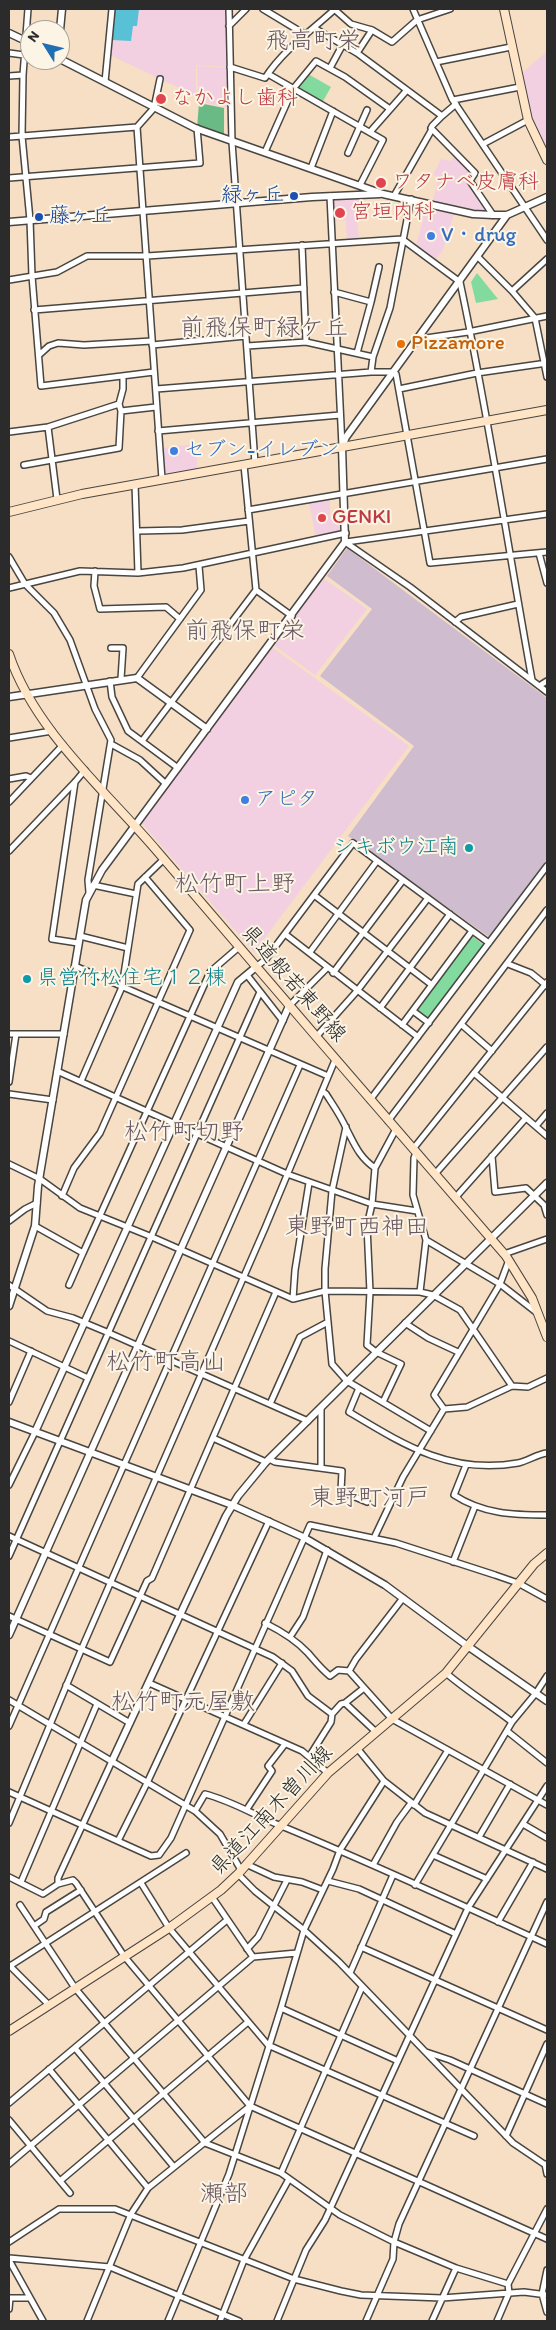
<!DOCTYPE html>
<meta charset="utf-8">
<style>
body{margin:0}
#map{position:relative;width:556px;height:2330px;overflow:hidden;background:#f6dfc4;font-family:Itim,sans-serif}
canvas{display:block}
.frame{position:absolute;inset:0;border:10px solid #2b2b2b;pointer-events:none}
.north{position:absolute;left:20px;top:20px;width:50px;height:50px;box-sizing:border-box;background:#fcf5e5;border:1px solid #a8a49b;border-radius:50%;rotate:306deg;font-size:14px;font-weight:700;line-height:20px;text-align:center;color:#2b2b2b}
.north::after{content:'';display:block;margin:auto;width:18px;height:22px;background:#1f6fb2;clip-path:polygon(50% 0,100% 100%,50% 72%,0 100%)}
</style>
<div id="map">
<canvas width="556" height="2330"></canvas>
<div class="frame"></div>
<div class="north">N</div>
</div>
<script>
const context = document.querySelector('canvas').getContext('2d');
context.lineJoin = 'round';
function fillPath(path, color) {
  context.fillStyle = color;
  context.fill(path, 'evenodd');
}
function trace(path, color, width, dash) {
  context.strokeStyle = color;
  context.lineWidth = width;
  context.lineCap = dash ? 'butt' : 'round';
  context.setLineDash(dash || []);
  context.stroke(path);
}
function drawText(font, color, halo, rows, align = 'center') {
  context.font = font + ' Itim,"Klee One",sans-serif';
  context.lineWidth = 4;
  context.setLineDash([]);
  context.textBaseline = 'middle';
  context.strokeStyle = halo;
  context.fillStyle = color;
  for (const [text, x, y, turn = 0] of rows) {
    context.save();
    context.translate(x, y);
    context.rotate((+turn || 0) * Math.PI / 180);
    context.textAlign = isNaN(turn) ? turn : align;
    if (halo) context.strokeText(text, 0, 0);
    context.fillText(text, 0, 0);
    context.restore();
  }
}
fillPath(new Path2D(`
 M114 9H228V67L196 65V96L110 55Z
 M547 51V155L529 119 519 76Z
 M197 66 228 68 230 108 198 101Z
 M455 154 473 173 469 181 491 214 478 213 433 200 439 177 433 175 441 159 451 161Z
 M360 196 361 218 357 219 359 240 347 241 346 220 332 221 331 197Z
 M426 208 454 214 443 250 435 260 416 246Z
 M195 444 198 472 163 476 162 448Z
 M330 499V518L344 517V532L316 538 309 503Z
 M323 578 367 609 315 675 274 645Z
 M270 646 409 746 254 952 139 820Z`), '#f2cfe1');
fillPath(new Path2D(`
 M347 548 547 698V860L489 937 348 836 414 746 320 676 372 609 327 576Z`), '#cfbdcf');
fillPath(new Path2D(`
 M308 74 331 87 322 103 296 89Z
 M477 273 498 299 476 303 471 282Z
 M472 936 484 945 429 1020 417 1011Z`), '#83da9e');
fillPath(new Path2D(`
 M199 103 224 108V138L197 128Z`), '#6aba85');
fillPath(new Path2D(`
 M114 9H139L137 26H133L131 41 112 40Z`), '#58c1d5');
const minor = new Path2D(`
 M28 9 23 75 22 136 30 220 32 276 41 386 154 372
 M229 9 232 142 255 463
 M263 9 306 35
 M334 9 351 24 372 30 392 42 417 20 450 9
 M413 9 452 99 547 240
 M229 26 246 9
 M314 28 357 53 442 116 456 104
 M9 53 24 55
 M357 53 372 30
 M436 62 511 47
 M230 67 265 78C284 49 310 32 335 9
 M330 68 343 44
 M268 74 383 140 360 185
 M9 76 23 75
 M105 82 112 9
 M453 100 520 87
 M137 127 162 479
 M431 128 475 173 470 181 493 215
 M370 132 407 90
 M9 137 137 127 154 108 160 79
 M483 144 528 120
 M265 152 293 89 316 61 345 77 390 109
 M348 153 367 110
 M311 168 333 111
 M9 178 200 163 197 128
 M330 196 342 446
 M394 196 431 131 432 126 442 116
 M302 245 306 342
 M478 257 512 291 535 318 547 377
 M9 280 57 272 87 256H147L402 239 460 282C488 413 508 547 532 680
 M512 291 547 259
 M334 292 371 302 357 353
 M371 302 379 267
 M34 310 304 288
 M419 339 468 332 547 316
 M152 345 246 336
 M247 346 306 342 373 357
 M39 355 49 346 58 343 84 345 152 341
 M371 372 373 357 390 308 411 199
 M156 389 371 372H393L396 374 430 563 547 552
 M399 389 477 373 547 363
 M119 404 123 389V376
 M158 431 340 415
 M9 432 48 427
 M24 465 119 448 121 411
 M135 484 138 573
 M57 499 48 427 119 404 121 411 156 407
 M248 510 547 459
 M138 531 182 530 249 521
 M345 542 410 587 547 692
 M346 542 547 514
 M539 553 547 583
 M9 557 25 584 54 613 70 640 95 709 111 740 88 880 89 892
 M95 571 94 586 100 609 166 607 180 619
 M9 588 80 571 138 573 183 568 346 533
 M256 590 292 616
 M455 622 461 617 518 604
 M111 648H123L121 679
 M137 678 201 590 199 566
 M110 681 112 697 128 731 178 768
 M539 686 547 681
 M9 738 52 731
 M142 741 256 590 244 465
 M111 744 140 760 166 784
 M9 779 26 776 31 778
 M75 782 52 939 78 943
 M9 802 63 745
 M9 851 75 782 85 770
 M93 885 136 894
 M314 895 432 985
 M285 934 418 1037
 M80 936 128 948
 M310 952 377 861
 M508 964 531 973 547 986
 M75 966 328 1076
 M256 967 266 959 353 843 489 943
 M333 973 403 880
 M247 975 283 1021
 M289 1006 327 968
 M380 1008 450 914
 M413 1011 429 1023
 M402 1025 472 931
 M462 1025 492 1051
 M9 1034H64
 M316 1037 357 991 428 898
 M57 1071 287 1174 372 1204 417 1211
 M474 1073 547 1136
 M81 1081 122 987 138 884 164 859
 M9 1082 16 1034
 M322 1091 326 1094C333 1105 341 1116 346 1128 355 1145 359 1157 375 1168
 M9 1094 53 1100
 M370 1100 547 866
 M388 1121 547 910
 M536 1126 547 1113
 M346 1127 332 1191 325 1269V1291L332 1364 347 1381 431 1431
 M413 1149 547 982
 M416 1153 414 1158 413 1195 426 1240 420 1292
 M492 1156 495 1192 526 1188 544 1205 547 1215
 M9 1164 40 1179 80 1208 152 1237 293 1299 325 1291 420 1292 433 1295 460 1310 512 1386
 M435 1174 547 1047
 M62 1196 74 1168 100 1133 190 930 145 877
 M455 1198 526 1118
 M9 1221 25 1209 37 1203
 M35 1226 83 1253 210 972 239 947
 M426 1240 500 1284 536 1312
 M504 1254 547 1239
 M9 1285 47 1311 73 1318 109 1333 308 1421
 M69 1285 83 1253
 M293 1299 295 1270 309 1183
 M405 1323 428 1338 458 1352
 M9 1341 88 1378
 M359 1388 349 1412C404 1445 451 1475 518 1463 528 1461 537 1454 547 1453
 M9 1402 31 1351
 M383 1402 401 1364 376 1352 367 1345 370 1292 367 1226 372 1204 375 1168 396 1129
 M270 1404 300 1337 328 1322
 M444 1409 434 1395 500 1284 509 1260
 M213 1438 266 1462
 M269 1459 275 1462 342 1471 341 1491 367 1502
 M466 1465 454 1495C483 1514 513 1515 547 1515
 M321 1467V1408
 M9 1485 35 1432
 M9 1536 273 1657 292 1671 308 1696 332 1714
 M374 1538 403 1477 444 1409 467 1407 512 1386 528 1387 547 1378
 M9 1556 260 992
 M453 1562 475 1506
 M9 1616 110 1662 147 1581 152 1578 276 1292
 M265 1623C281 1631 296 1640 308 1653 315 1661 321 1669 330 1676L338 1670 349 1671 392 1719 547 1805
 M290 1637 303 1617 327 1550
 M349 1671 356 1659 403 1598
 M446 1673C467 1691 490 1705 512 1722
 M149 1683 302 1751 328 1773
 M66 1685 130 1723
 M9 1700 195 1811 220 1834 241 1870
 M345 1703 376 1732
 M244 1724 282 1663
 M9 1726 300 1065
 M507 1731 547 1763
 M357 1748 384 1781 425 1813 547 1869
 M309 1757 331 1722 332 1714 341 1704 345 1703 364 1688
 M9 1792 151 1856 159 1855 171 1838 310 1525 396 1543 495 1575 518 1583 547 1599
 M414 1805 448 1750
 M247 1809 272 1771 268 1766 285 1744
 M195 1811 205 1794C232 1801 254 1815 279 1825 369 1862 458 1903 547 1944
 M9 1823 82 1648 265 1228 335 1060
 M523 1824 547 1838
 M479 1837 510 1784
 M118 1841 147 1783 269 1521
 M433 1855 487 1879
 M246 1864 274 1877 302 1882 323 1890
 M373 1865 397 1822 411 1803
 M238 1874 255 1891 304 1930 339 1962 513 2143 547 2166
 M9 1877 43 1894 58 1884 73 1880 76 1883 124 1956 250 2106 547 2239
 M328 1881 359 1889 456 1934
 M21 1882 97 1704
 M141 1883 169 1928 268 2045 474 2136
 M58 1884V1878L112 1761
 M415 1885 512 1722 536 1693 547 1676
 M212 1897 253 1957
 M20 1905 75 1988 205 2143 281 2173 340 2215 394 2242 456 2268 508 2284 509 2293 497 2321
 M498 1922 533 1862
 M34 1926 44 1919 46 1912 81 1890
 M361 1947 547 2030
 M247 1949 258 1937 287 1880
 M9 1965 49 2005
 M10 1966 186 1853
 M350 1973 393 1875
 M281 2008 304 1930 333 1869 340 1850 384 1781
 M75 2048 174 2167
 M426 2052 450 2060 547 2104
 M49 2069 148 2188
 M9 2103 227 1920
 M9 2120 70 2193
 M506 2136 547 2044
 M9 2164 253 1957 297 1953
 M545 2164 547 2174
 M281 2173 362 1987
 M60 2181 248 2022
 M9 2242 59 2209H115L294 2279 341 2291 361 2295 442 2298 524 2292 547 2295
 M9 2258 110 2267 239 2321
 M9 2260 43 2321
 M547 2270 542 2294 547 2312
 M508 2284 547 2209
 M9 2309 10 2298H30
 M87 2321 131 2214 148 2188 250 2106
 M168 2321 229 2174 281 2008 398 2061
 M220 2321 244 2260 289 2179
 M277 2321 306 2250 325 2220 468 1908 547 1786
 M366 2321 393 2259 394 2242 399 2224 547 1902
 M432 2321 456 2268`);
const tertiary = new Path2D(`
 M60 30 62 9
 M9 33 30 43
 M60 59 195 128 383 194 473 214 493 215H507L547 197
 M9 222 312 197 380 194
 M9 697 137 678 207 729
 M9 1306 35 1226 38 1186 86 900 102 870 345 542 342 447 346 437 507 215
 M9 1422 232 1505 303 1537 385 1585 469 1647 547 1701
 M35 1432 238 982 256 967
 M9 1635 289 1006
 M112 1761 226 1516 238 1496 266 1462 547 1183`);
const secondary = new Path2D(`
 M504 9 528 120 547 160
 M9 512 82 494 547 410
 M9 654C34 730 106 791 157 851 273 986 389 1122 506 1256L532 1298 547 1337
 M9 2031 169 1928 221 1890 238 1874 328 1773 446 1673 534 1564 547 1553`);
trace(minor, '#494642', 8);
trace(tertiary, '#494642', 9);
trace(secondary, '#494642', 10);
trace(minor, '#fff', 5);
trace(tertiary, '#fff', 6);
trace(secondary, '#ffe4c6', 8);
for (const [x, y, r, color] of [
 [161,99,6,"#e0444e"],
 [381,183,6,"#e0444e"],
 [294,196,5,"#1a4fb4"],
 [340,213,6,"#e0444e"],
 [39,217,5,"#1a4fb4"],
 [431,236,5,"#3f7fe0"],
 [401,344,5,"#e8710a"],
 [174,451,5,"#3f7fe0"],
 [322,518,5,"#e0444e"],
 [245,800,5,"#3f7fe0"],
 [469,848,5,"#0f9aa8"],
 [27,979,5,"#0f9aa8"]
]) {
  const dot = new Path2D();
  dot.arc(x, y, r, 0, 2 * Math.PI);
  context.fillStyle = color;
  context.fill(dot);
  trace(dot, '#fcf5e5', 2);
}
drawText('21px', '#be3a42', '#fcf5e5', [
 ["なかよし歯科",172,99],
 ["ワタナベ皮膚科",392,183],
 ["宮垣内科",351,213],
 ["GENKI",332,518]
], 'left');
drawText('21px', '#164399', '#fcf5e5', [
 ["緑ヶ丘",284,196],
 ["藤ヶ丘",49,217,"left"]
], 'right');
drawText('21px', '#366cbe', '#fcf5e5', [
 ["V・drug",441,236],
 ["セブン-イレブン",184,451],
 ["アピタ",255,800]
], 'left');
drawText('21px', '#c56008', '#fcf5e5', [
 ["Pizzamore",411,344]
], 'left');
drawText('21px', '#0d838f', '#fcf5e5', [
 ["シキボウ江南",459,848],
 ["県営竹松住宅１２棟",37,979,"left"]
], 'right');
drawText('21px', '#2b2b2b', '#fcf5e5', [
 ["県道般若東野線",293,984,49],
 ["県道江南木曽川線",272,1811,-47]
]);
drawText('24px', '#6a5764', '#fcf5e5', [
 ["飛高町栄",313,42],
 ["前飛保町緑ケ丘",264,329],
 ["前飛保町栄",245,632],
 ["松竹町上野",235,885],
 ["松竹町切野",184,1133],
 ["東野町西神田",357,1228],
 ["松竹町高山",166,1363],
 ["東野町河戸",370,1499],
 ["松竹町元屋敷",183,1703],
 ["瀬部",224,2195]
]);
</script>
